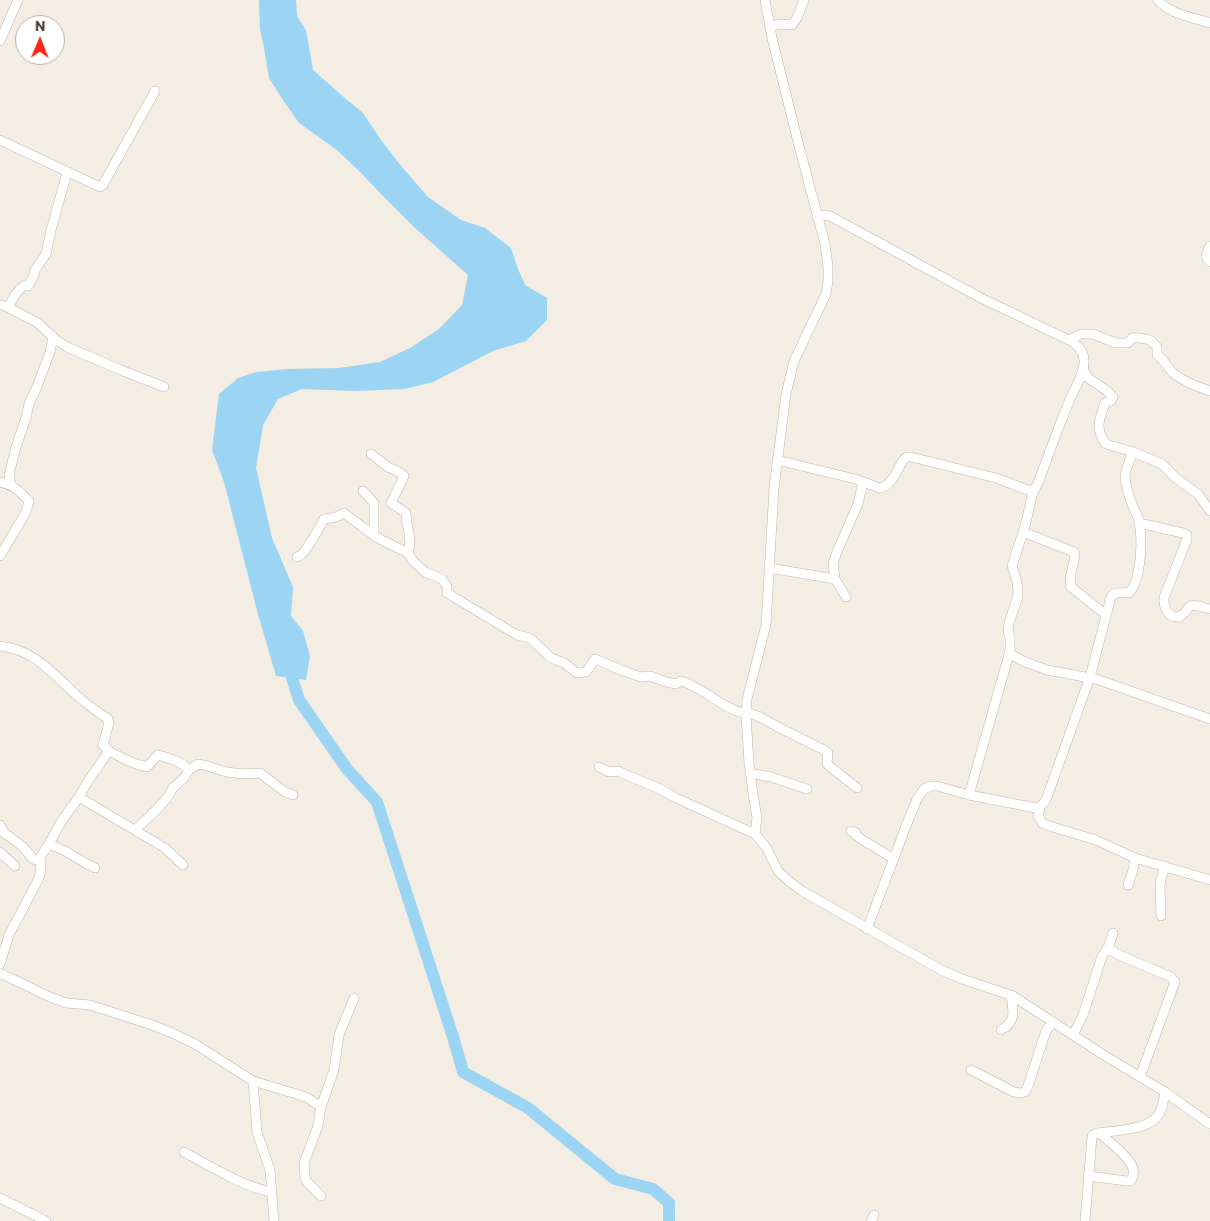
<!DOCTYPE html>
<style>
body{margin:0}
#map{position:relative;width:1210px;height:1221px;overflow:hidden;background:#f3ede3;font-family:Commissioner,sans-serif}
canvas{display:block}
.north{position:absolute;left:15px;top:15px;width:50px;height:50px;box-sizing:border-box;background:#fff;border:1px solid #b5b1ad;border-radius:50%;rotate:1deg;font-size:14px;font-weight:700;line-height:20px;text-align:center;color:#453d33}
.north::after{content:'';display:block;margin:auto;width:18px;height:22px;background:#ff250e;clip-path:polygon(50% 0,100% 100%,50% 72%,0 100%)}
</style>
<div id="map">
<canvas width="1210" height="1221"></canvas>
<div class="north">N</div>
</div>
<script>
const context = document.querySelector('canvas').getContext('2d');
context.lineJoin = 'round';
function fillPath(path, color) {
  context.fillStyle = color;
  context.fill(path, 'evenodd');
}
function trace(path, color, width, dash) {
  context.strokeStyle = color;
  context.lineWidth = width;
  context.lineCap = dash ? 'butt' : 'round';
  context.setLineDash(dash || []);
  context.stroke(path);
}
fillPath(new Path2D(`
 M259 0H296L297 16 306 30 313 70 346 99 363 113 381 140 402 167 428 197 461 220 485 228 511 248 518 269 525 285 547 298V320L526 341 493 351 433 382 405 389 355 391 302 389 278 399 263 425 256 468 272 538 293 587 291 616 303 631 310 656 306 680 276 676 258 614 224 482 212 450 219 394 238 378 256 372 288 369 339 368 380 362 410 348 439 329 462 305 468 275 415 228 382 195 360 172 337 150 299 123 283 100 269 78 264 48 260 30Z`), '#9cd4f3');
trace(new Path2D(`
 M287 662 299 700 347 769 377 802 454 1040 463 1072 528 1108 615 1179 653 1189 669 1203V1221`), '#9cd4f3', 12);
const minor = new Path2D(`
 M765 0 772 38 798 142 825 244 828 267V281L826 294 794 361 786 394 774 488 766 625 747 699 746 714 749 764 753 794 757 818 755 834 766 847 778 871 790 882 802 891 941 970 962 979 1013 996 1102 1054 1165 1092 1210 1124
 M1158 0C1170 15 1193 17 1210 23
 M770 26 781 24 792 25 797 18 804 0
 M0 41 18 0
 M0 140 100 187 103 185 105 181 155 91
 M817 217 826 215 830 216 981 298 1069 340C1077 344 1084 351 1084 361 1085 372 1076 386 1071 397 1059 425 1049 454 1038 483L1033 492 1025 526 1012 566 1017 582 1018 592V596L1009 623 1008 632 1010 637V651L1012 655 1023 661 1047 670 1096 679 1210 719
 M1210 246C1207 252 1204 257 1210 262
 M0 305 5 306 38 323 56 340 67 347 121 370 164 387
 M9 308C12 298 16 291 25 285L28 286 34 275 35 270 46 254 51 230 67 173
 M1069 340 1081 334H1093L1113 342 1118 343H1128L1132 338C1138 337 1144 339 1150 340L1157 347V355C1164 359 1167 367 1173 373 1183 382 1197 386 1210 391
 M1083 369 1088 378 1106 390 1113 397 1111 401 1105 403C1100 418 1094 428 1106 444L1133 452 1162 464 1177 479 1198 494 1210 511
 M371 454 388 467 399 472 404 476 391 503 406 513C406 528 413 537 408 553
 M777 461 785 462 855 479 880 488 887 485 894 477 903 460 907 457H911L996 478 1033 492
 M0 482C14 485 19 491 29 501L26 512 0 556
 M11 484 9 475 16 447 26 418 29 404 36 389 50 352 53 337
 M363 491 374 503V534
 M1139 523 1183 533 1187 535V539L1164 598C1163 607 1171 623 1182 615 1186 613 1187 608 1190 606 1196 604 1205 608 1210 609
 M1023 532 1074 552C1077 564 1067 572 1071 587L1106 615
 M297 557C298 556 300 556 301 555 306 551 321 525 324 519L336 517 344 513 361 526 378 538 408 553 413 561 425 572 442 579 447 586V593L517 635 530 638 551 658 564 663 577 673 586 672 595 659 621 670 641 677 650 676 666 682 676 684 681 681C703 687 721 708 746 714
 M769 568 835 579
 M846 597 835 579 833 564 836 554 858 504 863 482
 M0 646C32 649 52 672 74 693 85 703 96 711 108 719L109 723 103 745 109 751 88 781 79 797 61 822 49 844 41 856 40 861 33 859 22 846 10 837 4 833 0 825
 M746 712 758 716 778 727 826 751 828 753 827 763 828 765 857 788
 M109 751C122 758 133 764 147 767L158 755C169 758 181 761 189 770
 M599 767 609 772 618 771 622 773 660 789 674 797 755 834
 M750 773 771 777 807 789
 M969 795 1010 651
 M79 797 165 848 183 865
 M1040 807 1038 816 1042 823 1046 825 1096 840 1135 858 1210 880
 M135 830C146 820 157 810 167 798 170 795 171 791 173 788 179 782 186 778 189 770L198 764C208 765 217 770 227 772 237 774 249 774 260 773L285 792 293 795
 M851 831 856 833V835L861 839 894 859
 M49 844 65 851 87 864 95 868
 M0 852 15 866
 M1128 885 1133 870 1135 858
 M1161 916 1160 884 1165 866
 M867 929 906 826 917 799 924 789 931 786H937L969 795 1036 808 1040 807 1046 800 1090 677 1111 597C1115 591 1122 593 1129 593 1142 579 1143 536 1138 518 1137 513 1134 509 1132 504 1129 496 1126 486 1125 478 1125 469 1130 460 1133 452
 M1107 948 1119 955 1171 977 1175 982 1140 1077
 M0 964 9 935 39 878 41 870 40 861
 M0 973 50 997 66 1003 90 1005 152 1025 170 1032 195 1044 253 1081 257 1132 270 1170 274 1221
 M1001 1030C1017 1022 1013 1010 1011 995
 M1073 1035 1083 1015 1102 956 1109 946 1113 933
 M971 1070 1014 1092 1021 1093 1025 1092 1028 1086 1046 1031 1053 1022
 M253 1081 306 1097 321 1107
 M184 1152C212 1167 241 1186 272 1192
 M1088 1176 1127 1181H1130C1133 1178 1134 1174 1133 1169 1131 1158 1108 1140 1099 1133
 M321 1196 307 1182 305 1178 304 1163 318 1126 321 1107 334 1070 339 1035 354 998
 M0 1198 46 1221
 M871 1221 874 1215
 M1085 1221 1092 1137 1093 1135 1098 1133C1114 1131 1144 1130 1156 1118 1163 1111 1163 1101 1165 1092`);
trace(minor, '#c1b7a9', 10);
trace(minor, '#fff', 9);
</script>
